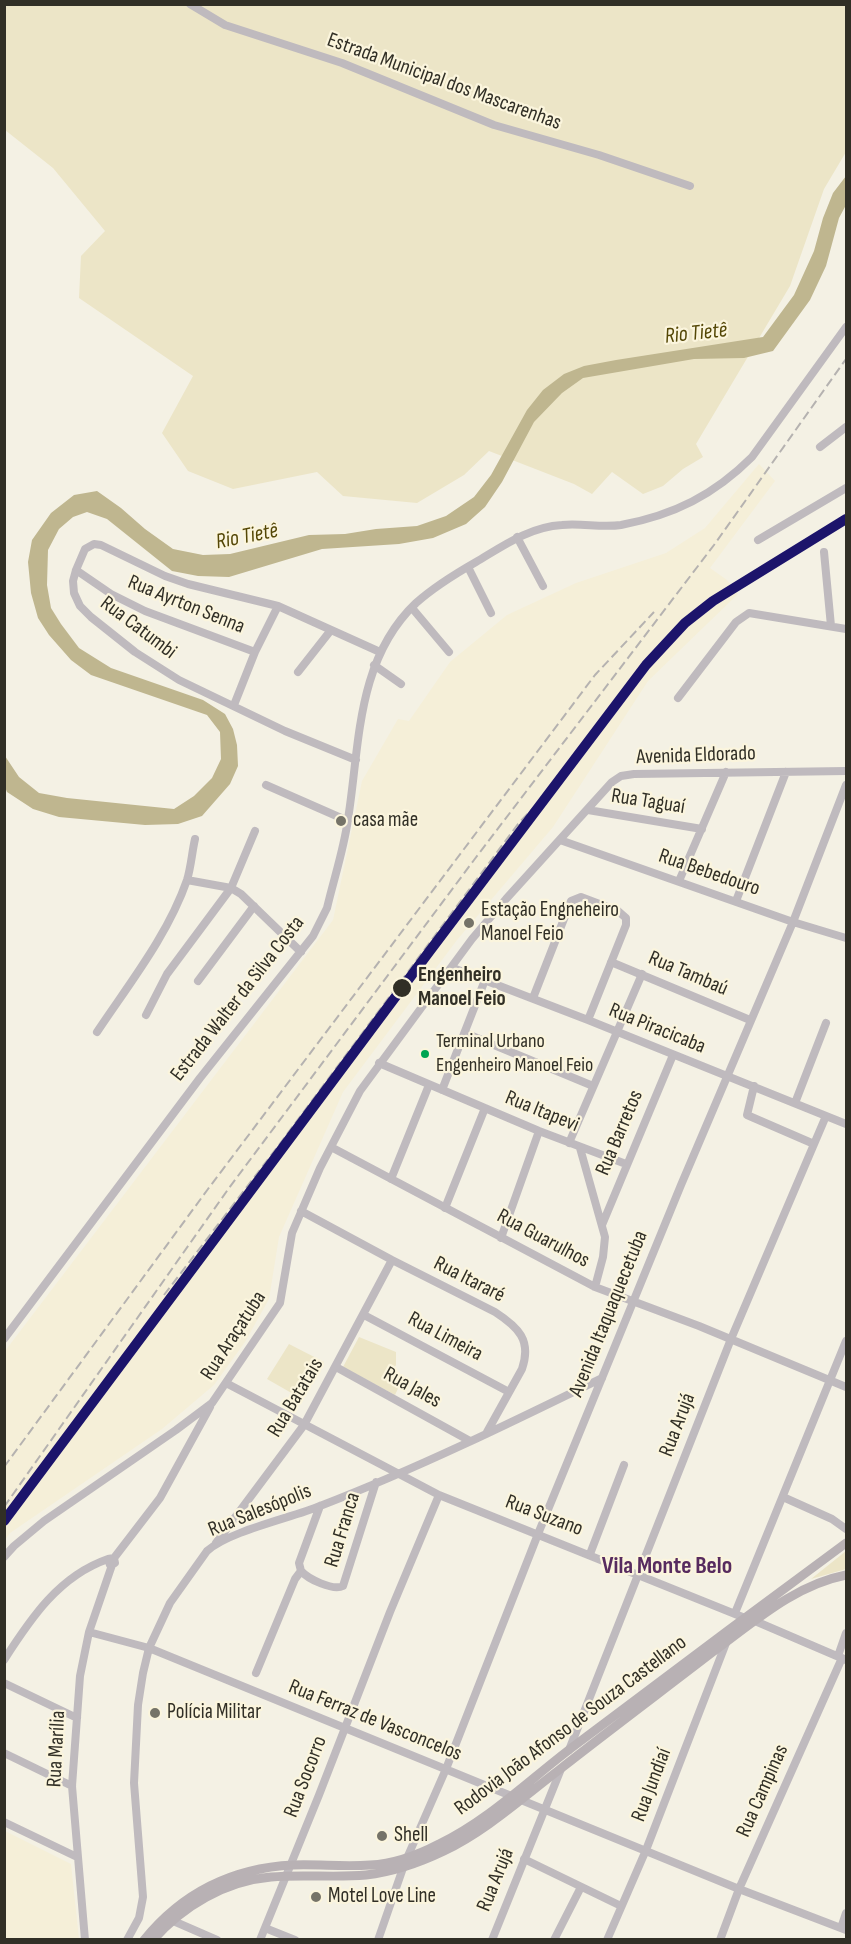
<!DOCTYPE html>
<meta charset="utf-8">
<style>
body{margin:0}
#map{position:relative;width:851px;height:1944px;overflow:hidden;background:#f4f1e4;font-family:"Sofia Sans Condensed",sans-serif}
canvas{display:block}
.frame{position:absolute;inset:0;border:6px solid #312f26;pointer-events:none}
</style>
<div id="map">
<canvas width="851" height="1944"></canvas>
<div class="frame"></div>
</div>
<script>
const context = document.querySelector('canvas').getContext('2d');
context.lineJoin = 'round';
function fillPath(path, color) {
  context.fillStyle = color;
  context.fill(path, 'evenodd');
}
function trace(path, color, width, dash) {
  context.strokeStyle = color;
  context.lineWidth = width;
  context.lineCap = dash ? 'butt' : 'round';
  context.setLineDash(dash || []);
  context.stroke(path);
}
function drawText(font, color, halo, rows, align = 'center') {
  context.font = font + ' "Sofia Sans Condensed",sans-serif';
  context.lineWidth = 4.5;
  context.setLineDash([]);
  context.textBaseline = 'middle';
  context.strokeStyle = halo;
  context.fillStyle = color;
  for (const [text, x, y, turn = 0] of rows) {
    context.save();
    context.translate(x, y);
    context.rotate((+turn || 0) * Math.PI / 180);
    context.textAlign = isNaN(turn) ? turn : align;
    if (halo) context.strokeText(text, 0, 0);
    context.fillText(text, 0, 0);
    context.restore();
  }
}
fillPath(new Path2D(`
 M759 464 775 481 710 568 727 580 738 594 648 681 553 827 457 940 343 1092 279 1237 269 1299 245 1342 214 1385 162 1429 10 1533 5 1540V1351L333 920 362 781 398 719 409 721 450 662 507 615 576 583 666 553 705 528Z
 M5 1831 71 1864 79 1939H5Z`), '#f5efd8');
fillPath(new Path2D(`
 M4 5H846V152L824 189 790 286 696 444 703 457 683 469 663 486 643 494 612 472 592 494 574 484 489 451 464 475 417 503 343 496 317 472 233 489 188 471 162 433 193 376 79 298 81 256 105 231 53 168 5 130Z
 M359 1337 396 1352V1365L390 1374 402 1380 395 1395 343 1367Z
 M289 1344 324 1362 302 1399 267 1379Z
 M846 1551V1569L811 1579Z`), '#ece5c7');
fillPath(new Path2D(`
 M846 176V205L839 218 826 266 810 300 773 351 744 358 694 359 583 378 562 393 534 422 502 482 485 507 466 524 433 538 399 544 322 549 229 577 198 576 172 571 107 519 87 512 73 517 59 529 48 550 47 585 51 608 61 624 79 648 111 668 203 700 225 714 233 729 237 745 238 766 230 784 202 816 178 824 145 825 59 817 33 809 7 792 5 787V756L19 777 39 793 67 798 174 809 194 796 212 778 221 759 220 732 207 715 91 675 71 660 49 635 38 618 31 593 28 562 32 540 51 513 74 495 97 491 121 508 145 529 173 549 203 555 230 554 309 535 345 534 376 529 417 526 446 516 474 497 491 475 527 410 543 390 564 374 584 366 616 360 763 337 794 295 814 251 823 218 833 193Z`), '#bfb68f');
trace(new Path2D(`
 M190 4 225 25 342 63 494 125 599 155 690 186
 M820 447 846 427
 M517 537 543 586
 M758 540 846 488
 M824 552 831 626
 M468 567 491 613
 M76 570 111 594 145 611 255 652
 M412 608 449 652
 M374 665 401 684
 M298 672 331 630
 M678 698 736 622 749 613 846 629
 M234 705 255 652 278 606
 M356 760 285 731 179 680 135 652 91 617 80 606 74 593 73 581 76 570 85 549 94 544 101 545 165 576 188 584 278 606 380 652
 M266 785 348 821
 M588 810 702 829
 M560 840 793 922 846 938
 M187 880 231 888 241 894 301 952
 M679 881 726 772
 M736 901 786 772
 M611 962 750 1020
 M453 968 588 1020 846 1124
 M198 981 254 906
 M533 998 571 901 581 897 618 911 626 918V925L588 1020
 M146 1015 167 974 231 888 255 831
 M97 1032C129 984 168 935 187 880 191 867 192 852 195 839
 M465 1033 593 1086
 M379 1063 539 1131 626 1164
 M754 1086 747 1115 814 1144
 M442 1090 485 980
 M795 1103 826 1023
 M569 1143 642 974
 M331 1147 595 1287 699 1326 846 1387
 M580 1148 605 1237 603 1257 595 1287
 M391 1179 429 1085
 M445 1208 485 1108
 M301 1211 392 1260 495 1312C518 1327 532 1340 522 1369L487 1432
 M602 1225 673 1055
 M501 1238 539 1131
 M364 1315 509 1392
 M4 1339 200 1078 313 936 327 908C334 878 344 849 348 819 360 744 356 660 416 603 434 587 455 574 476 562 503 546 529 527 562 525 582 523 602 528 621 525 674 515 714 495 752 457L846 327
 M336 1367 470 1441
 M226 1383 439 1495 745 1618
 M783 1497 832 1519 846 1529
 M216 1543 304 1425 392 1260
 M590 1554 624 1465
 M4 1557 14 1546 44 1521 176 1430 212 1403 280 1303 292 1233 320 1168 360 1091 472 939 506 899 612 782 621 776 634 774 846 771
 M114 1558 115 1563 110 1565 108 1559 114 1558 160 1498 210 1407
 M301 1571C308 1579 333 1591 343 1586L376 1482
 M301 1571 299 1563 320 1506
 M735 1613 846 1341
 M755 1621 846 1660
 M89 1632 149 1648 739 1889 846 1930
 M838 1656 846 1633
 M4 1660C31 1618 59 1576 108 1559
 M256 1673 295 1579 301 1571
 M4 1683 77 1718
 M569 1750 731 1339 826 1116
 M4 1753 72 1786
 M4 1822 77 1857
 M407 1858 446 1769 538 1534 681 1185 793 922 846 785
 M524 1859 621 1906
 M171 1920 217 1940
 M265 1928 295 1940
 M841 1928 846 1913
 M85 1940 72 1786 80 1676 89 1632 112 1565
 M127 1940 139 1918 143 1897 134 1783 138 1705 143 1673 149 1648 170 1603 207 1551C229 1531 291 1518 320 1506 416 1469 510 1423 602 1378
 M260 1940 319 1795 390 1612 439 1495
 M378 1940 403 1868
 M492 1940 561 1769
 M554 1940 581 1887
 M607 1940 646 1850 726 1643
 M720 1940 739 1889 842 1658`), '#bfbabe', 8);
trace(new Path2D(`
 M144 1940C183 1892 232 1868 293 1865 319 1864 344 1867 370 1865 393 1864 418 1855 439 1844 489 1820 530 1779 574 1746 664 1678 755 1610 846 1543
 M153 1940C183 1906 225 1881 271 1877 302 1874 334 1878 366 1875 393 1872 419 1863 444 1851 486 1831 522 1798 559 1770 610 1730 662 1691 714 1651 755 1621 795 1585 846 1575`), '#b8b1b4', 9);
trace(new Path2D(`
 M164 1295 279 1145 518 824 554 786
 M4 1467 208 1189 595 675 654 612
 M4 1507 229 1188 474 860 714 545 846 359`), '#b5b2b0', 2, [9, 4.5]);
trace(new Path2D(`
 M4 1521 429 952 646 665 685 623 713 601 846 519`), '#1c146b', 10);
for (const [x, y, r, color] of [
 [341,821,6,"#757368"],
 [469,923,6,"#757368"],
 [402,988,10,"#312f26"],
 [425,1054,5,"#00a651"],
 [155,1713,6,"#757368"],
 [382,1836,6,"#757368"],
 [316,1897,6,"#757368"]
]) {
  const dot = new Path2D();
  dot.arc(x, y, r, 0, 2 * Math.PI);
  context.fillStyle = color;
  context.fill(dot);
  trace(dot, '#fbf5dd', 2);
}
drawText('20px', '#312f26', '#fbf5dd', [
 ["Terminal Urbano",436,1042],
 ["Engenheiro Manoel Feio",436,1066]
], 'left');
drawText('21px', '#312f26', '#fbf5dd', [
 ["Estrada Municipal dos Mascarenhas",444,82,20],
 ["Rua Ayrton Senna",186,605,22],
 ["Rua Catumbi",138,628,37],
 ["Avenida Eldorado",696,756,-2],
 ["Rua Taguaí",648,802,9],
 ["Rua Bebedouro",709,873,19],
 ["Rua Tambaú",688,974,23],
 ["Estrada Walter da Silva Costa",238,999,-52],
 ["Rua Piracicaba",657,1029,22],
 ["Rua Itapevi",542,1112,22],
 ["Rua Barretos",620,1133,-67],
 ["Rua Guarulhos",543,1239,28],
 ["Rua Itararé",469,1280,27],
 ["Avenida Itaquaquecetuba",609,1314,-68],
 ["Rua Araçatuba",234,1336,-57],
 ["Rua Limeira",445,1337,28],
 ["Rua Jales",412,1388,29],
 ["Rua Batatais",296,1398,-59],
 ["Rua Arujá",678,1425,-69],
 ["Rua Salesópolis",260,1511,-22],
 ["Rua Suzano",544,1516,21],
 ["Rua Franca",343,1530,-73],
 ["Rua Ferraz de Vasconcelos",375,1721,22],
 ["Rodovia João Afonso de Souza Castellano",571,1726,-37],
 ["Rua Marília",57,1749,-87],
 ["Rua Socorro",306,1777,-69],
 ["Rua Jundiaí",652,1785,-69],
 ["Rua Campinas",763,1791,-66],
 ["Rua Arujá",496,1880,-68]
]);
drawText('21px', '#312f26', '#fbf5dd', [
 ["casa mãe",353,821],
 ["Estação Engneheiro",481,911],
 ["Manoel Feio",481,935],
 ["Polícia Militar",167,1713],
 ["Shell",394,1836],
 ["Motel Love Line",328,1897]
], 'left');
drawText('bold 21px', '#312f26', '#fbf5dd', [
 ["Engenheiro",418,976],
 ["Manoel Feio",418,1000]
], 'left');
drawText('italic 22px', '#544706', '#fbf5dd', [
 ["Rio Tietê",696,334,-6],
 ["Rio Tietê",247,537,-11]
]);
drawText('bold 24px', '#572b5f', '#fbf5dd', [
 ["Vila Monte Belo",667,1567]
]);
</script>
